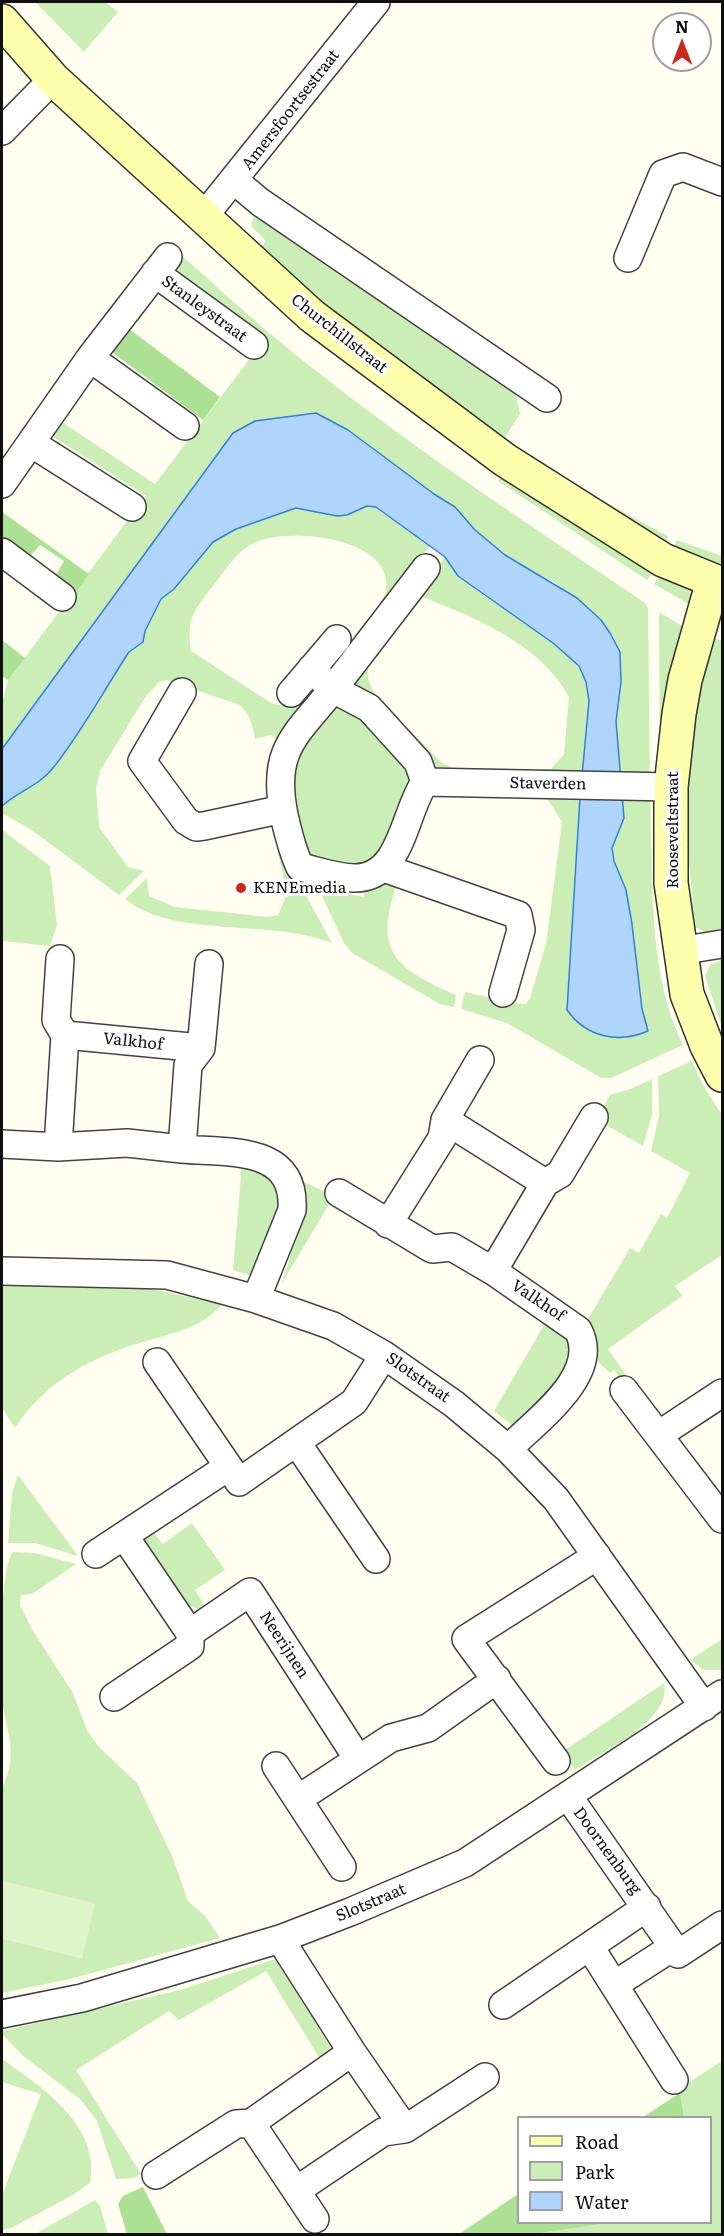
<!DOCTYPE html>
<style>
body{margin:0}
#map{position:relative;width:724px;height:2236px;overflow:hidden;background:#fffef1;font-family:Literata,serif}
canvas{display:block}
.frame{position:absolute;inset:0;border:3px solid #0f0f0f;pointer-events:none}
.legend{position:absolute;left:517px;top:2116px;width:195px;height:108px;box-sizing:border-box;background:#fff;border:2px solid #9f9f9f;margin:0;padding:8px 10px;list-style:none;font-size:18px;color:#0f0f0f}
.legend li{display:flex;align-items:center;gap:12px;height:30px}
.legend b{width:30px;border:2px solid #9f9f9f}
.north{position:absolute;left:652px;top:12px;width:60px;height:60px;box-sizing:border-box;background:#fff;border:2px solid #9f9f9f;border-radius:50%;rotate:0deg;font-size:16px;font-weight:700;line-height:24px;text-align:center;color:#0f0f0f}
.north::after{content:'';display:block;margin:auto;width:21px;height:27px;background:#ce2718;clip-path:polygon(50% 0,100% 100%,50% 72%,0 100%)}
</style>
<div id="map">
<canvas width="724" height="2236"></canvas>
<div class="frame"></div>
<ul class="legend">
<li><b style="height:8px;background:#fdffac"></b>Road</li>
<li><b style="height:16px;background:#cbeeb6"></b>Park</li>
<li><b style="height:16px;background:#b0d5fc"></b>Water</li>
</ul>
<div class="north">N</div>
</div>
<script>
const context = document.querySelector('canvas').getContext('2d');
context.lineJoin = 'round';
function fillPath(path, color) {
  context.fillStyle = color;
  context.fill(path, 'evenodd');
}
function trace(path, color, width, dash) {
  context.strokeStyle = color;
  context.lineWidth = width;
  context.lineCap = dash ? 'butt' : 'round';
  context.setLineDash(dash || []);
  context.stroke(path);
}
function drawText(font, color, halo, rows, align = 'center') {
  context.font = font + ' Literata,serif';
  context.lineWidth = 6;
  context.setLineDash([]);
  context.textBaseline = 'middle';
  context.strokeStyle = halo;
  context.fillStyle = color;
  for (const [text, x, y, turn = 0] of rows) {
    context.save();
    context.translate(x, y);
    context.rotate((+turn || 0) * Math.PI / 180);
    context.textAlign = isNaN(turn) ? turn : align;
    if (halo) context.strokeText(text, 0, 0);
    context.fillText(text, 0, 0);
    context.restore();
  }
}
fillPath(new Path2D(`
 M35 2H105L118 12 84 52Z
 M254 214 515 390 520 414 505 437 406 376 314 300 262 246 266 241 251 226Z
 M180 254C223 292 265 331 310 366 417 451 531 526 644 602L648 608C649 681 649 753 651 826 653 899 650 977 683 1045L611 1078H601L507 1023 461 1009 465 992 520 1004H526L530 998 546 944 562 822 545 795 580 797 575 877 642 1009 632 924 626 890 614 861 612 847 624 818 616 721 621 682 620 652 601 620 554 582 528 570 505 555 475 530 455 507 289 417 255 421 233 433 2 749V703L8 680 146 496 46 432 56 418 155 484 251 357 263 336 193 282 176 281 171 276Z
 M502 475 656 569 647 580 498 481Z
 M573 485 668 536 665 548Z
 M367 506 376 507 430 546 331 678 323 672C337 656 384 608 386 589 394 537 283 525 250 545 235 554 224 572 213 586 194 610 186 619 191 651L273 704C294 709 302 701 315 686L318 696 283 743 271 735 255 739C253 725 250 715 240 705L167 680 159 682 146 696 100 771 96 788 99 827 128 867 144 871 119 895 33 831 2 813V806L14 795 36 785 129 652 143 642 145 631 161 599 174 589 213 542 236 529 296 508 337 516 347 515Z
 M677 540 722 556V571L672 551Z
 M445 557C449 563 453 570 458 575 489 606 576 641 586 683 594 711 585 745 582 774L536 777 535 770 551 769 564 754 569 697C539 643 477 619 423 597L369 664C364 685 376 694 389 708L384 712 342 685Z
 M662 572C676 579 696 587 692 606L654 584Z
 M659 612 689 630 660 763Z
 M709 638 722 640V931L705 932 695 927 689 861V777L686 776 688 730Z
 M339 705 348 706 405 756 414 782 385 851 362 871 307 858 286 786 294 753 330 708Z
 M406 726 442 763 456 769 449 775 440 772 405 735 403 729Z
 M2 830 50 866 57 925 50 946 2 941Z
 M277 848 284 849 296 878 285 884Z
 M147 878 149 896 175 907 268 917 278 915 285 898 302 888 332 943C268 918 174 939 125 899Z
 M382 879 398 881C373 951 394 968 456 995L454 1007 440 1004 352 953 344 943 316 883 345 888 348 894 364 897 365 885Z
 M722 960V1027L705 976 710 965Z
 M692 1061 704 1087 722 1115V1255L675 1286 682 1296 608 1349 630 1381 625 1385 614 1370 610 1373 598 1362 597 1337 587 1321 630 1248 639 1253 661 1214 667 1218 690 1173 651 1151 659 1116 658 1076Z
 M652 1079V1115L643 1146 597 1120 610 1095 630 1089Z
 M242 1164 273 1179 281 1199 255 1277 233 1270Z
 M302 1181 334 1196 281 1285 305 1212V1189Z
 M2 1283 137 1286 222 1304C202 1330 163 1335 133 1345 84 1361 43 1385 15 1428L2 1408Z
 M548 1318 562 1328 572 1350 563 1376 514 1427 494 1411Z
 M18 1475 78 1556 35 1543H8L12 1493Z
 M192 1523 225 1570 195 1590 205 1607 198 1609 185 1605 142 1540 151 1529 163 1544Z
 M13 1552 35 1553 76 1564 32 1594 21 1595 20 1605 33 1631 73 1693 87 1730 98 1746 137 1783 173 1858 188 1901 206 1917 220 1938 70 1979 2 1993V1788C21 1750 3 1729 2 1693 0 1668 0 1566 13 1552Z
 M722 1639V1670H704L690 1660Z
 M664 1683C673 1720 602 1752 575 1770L562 1752Z
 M275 1959 333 2051 320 2059 266 1971 179 2020 169 2011 76 2070 141 2174 134 2178 116 2179 97 2121 81 2100 22 2055 2 2034V2031L180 1990Z
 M2 2059C43 2088 101 2126 90 2183L73 2195 11 2228 2 2230V2195L41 2094 2 2082Z
 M722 2061V2234H534L606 2222H710V2118L684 2117 680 2093 683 2086Z
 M95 2200 100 2206 108 2234H35Z`), '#cbeeb6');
fillPath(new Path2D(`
 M125 326 220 397 203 420 108 349Z
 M2 512 89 574 73 596 53 580 64 561 40 545 26 561 2 542Z
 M2 640 25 658 8 680 2 676Z
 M680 2093 684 2117H643Z
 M143 2187 167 2234H127L118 2204 123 2196Z
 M518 2194V2222L606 2223 534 2234H459Z`), '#ace193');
fillPath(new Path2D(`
 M2 1881 95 1903 82 1959 2 1939Z`), '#dff4c9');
const water = new Path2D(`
 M316 413 348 430 434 494 455 507 475 530 505 555 577 598 601 620 610 633 620 652 621 682 616 721 624 818 612 848 614 861 626 890 632 924 642 1009 648 1031C618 1044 586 1037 567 1010L580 797 589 701 586 682 579 666 553 643 458 576 445 557 376 507 367 506 347 515 337 516 296 508 236 529 213 542 174 589 161 599 145 631 143 642 129 652C104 690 81 733 53 768 39 786 18 791 2 806V749L233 433 255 421Z`);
fillPath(water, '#b0d5fc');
trace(water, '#2f80db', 1.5);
const street = new Path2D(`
 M2 131 53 79
 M235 181 260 202 547 398
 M204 216 376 2
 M628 258 663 174 683 167 722 182
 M155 273 254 345
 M90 358 185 426
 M31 443 132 507
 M2 484 90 358 168 257
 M2 552 62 597
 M311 669 333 689 426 568
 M182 692 142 761 186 821 196 827 204 826 283 809
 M291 693 337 639
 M425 782C404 812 402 878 355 878 338 878 318 871 300 867 292 850 288 833 284 815 271 750 295 736 333 689L369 708 418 762 425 782 671 787
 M384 868 518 915 521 930 503 993
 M679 951 722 944
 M60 959 56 1020 65 1035
 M201 1048 209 964
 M445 1120 545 1183
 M2 1144 58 1147
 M182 1149 127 1143 58 1147 65 1035 201 1048 188 1065 182 1149C228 1153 296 1145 292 1210L256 1299
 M339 1193 432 1249 452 1247 493 1271 578 1330C602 1374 537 1420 508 1449
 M388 1224 442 1138 445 1120 480 1060
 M2 1271 167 1275 256 1299 333 1326 384 1355 454 1404 508 1449 556 1499 704 1707
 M493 1271 545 1183 560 1174 594 1117
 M157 1362 239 1482 354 1402 384 1355
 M624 1390 722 1519
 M660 1434 722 1393
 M297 1443 376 1559
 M96 1554 228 1467
 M190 1633 250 1592 358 1759
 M114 1697 190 1646V1633L125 1537
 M556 1761 466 1639 597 1556
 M276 1766 342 1867
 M568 1796 678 1954 722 1925
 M298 1799 391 1738 428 1728 497 1679
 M280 1939 352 2052 405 2129
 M590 1947 674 2080
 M614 1985 673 1947
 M503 2005 647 1907
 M2 2014 82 1998 280 1939 350 1912 465 1863 722 1694
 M251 2123 315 2219
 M156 2175 236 2124 251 2123 352 2052
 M297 2190 383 2132 405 2129 485 2077`);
const secondary = new Path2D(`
 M2 21 53 79 312 316 505 460 663 560 722 584
 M713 581 685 680 679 714 671 787V883L687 994 707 1046 722 1075`);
trace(street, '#424242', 30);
trace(secondary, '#313131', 36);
trace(street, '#fff', 27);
trace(secondary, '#fdffac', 33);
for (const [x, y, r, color] of [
 [241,888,6,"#ce2718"]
]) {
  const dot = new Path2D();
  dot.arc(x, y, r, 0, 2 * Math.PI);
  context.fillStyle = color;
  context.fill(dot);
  trace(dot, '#fff', 2);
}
drawText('16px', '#0f0f0f', '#fff', [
 ["Amersfoortsestraat",291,110,-52],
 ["Stanleystraat",204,309,36],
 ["Churchillstraat",339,334,38],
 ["Staverden",548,784,1],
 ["Rooseveltstraat",673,830,-90],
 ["Valkhof",133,1042,6],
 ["Valkhof",538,1301,34],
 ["Slotstraat",418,1378,35],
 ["Neerijnen",284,1645,57],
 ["Doornenburg",607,1851,54],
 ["Slotstraat",371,1903,-23]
]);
drawText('16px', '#0f0f0f', '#fff', [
 ["KENEmedia",253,888]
], 'left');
</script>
